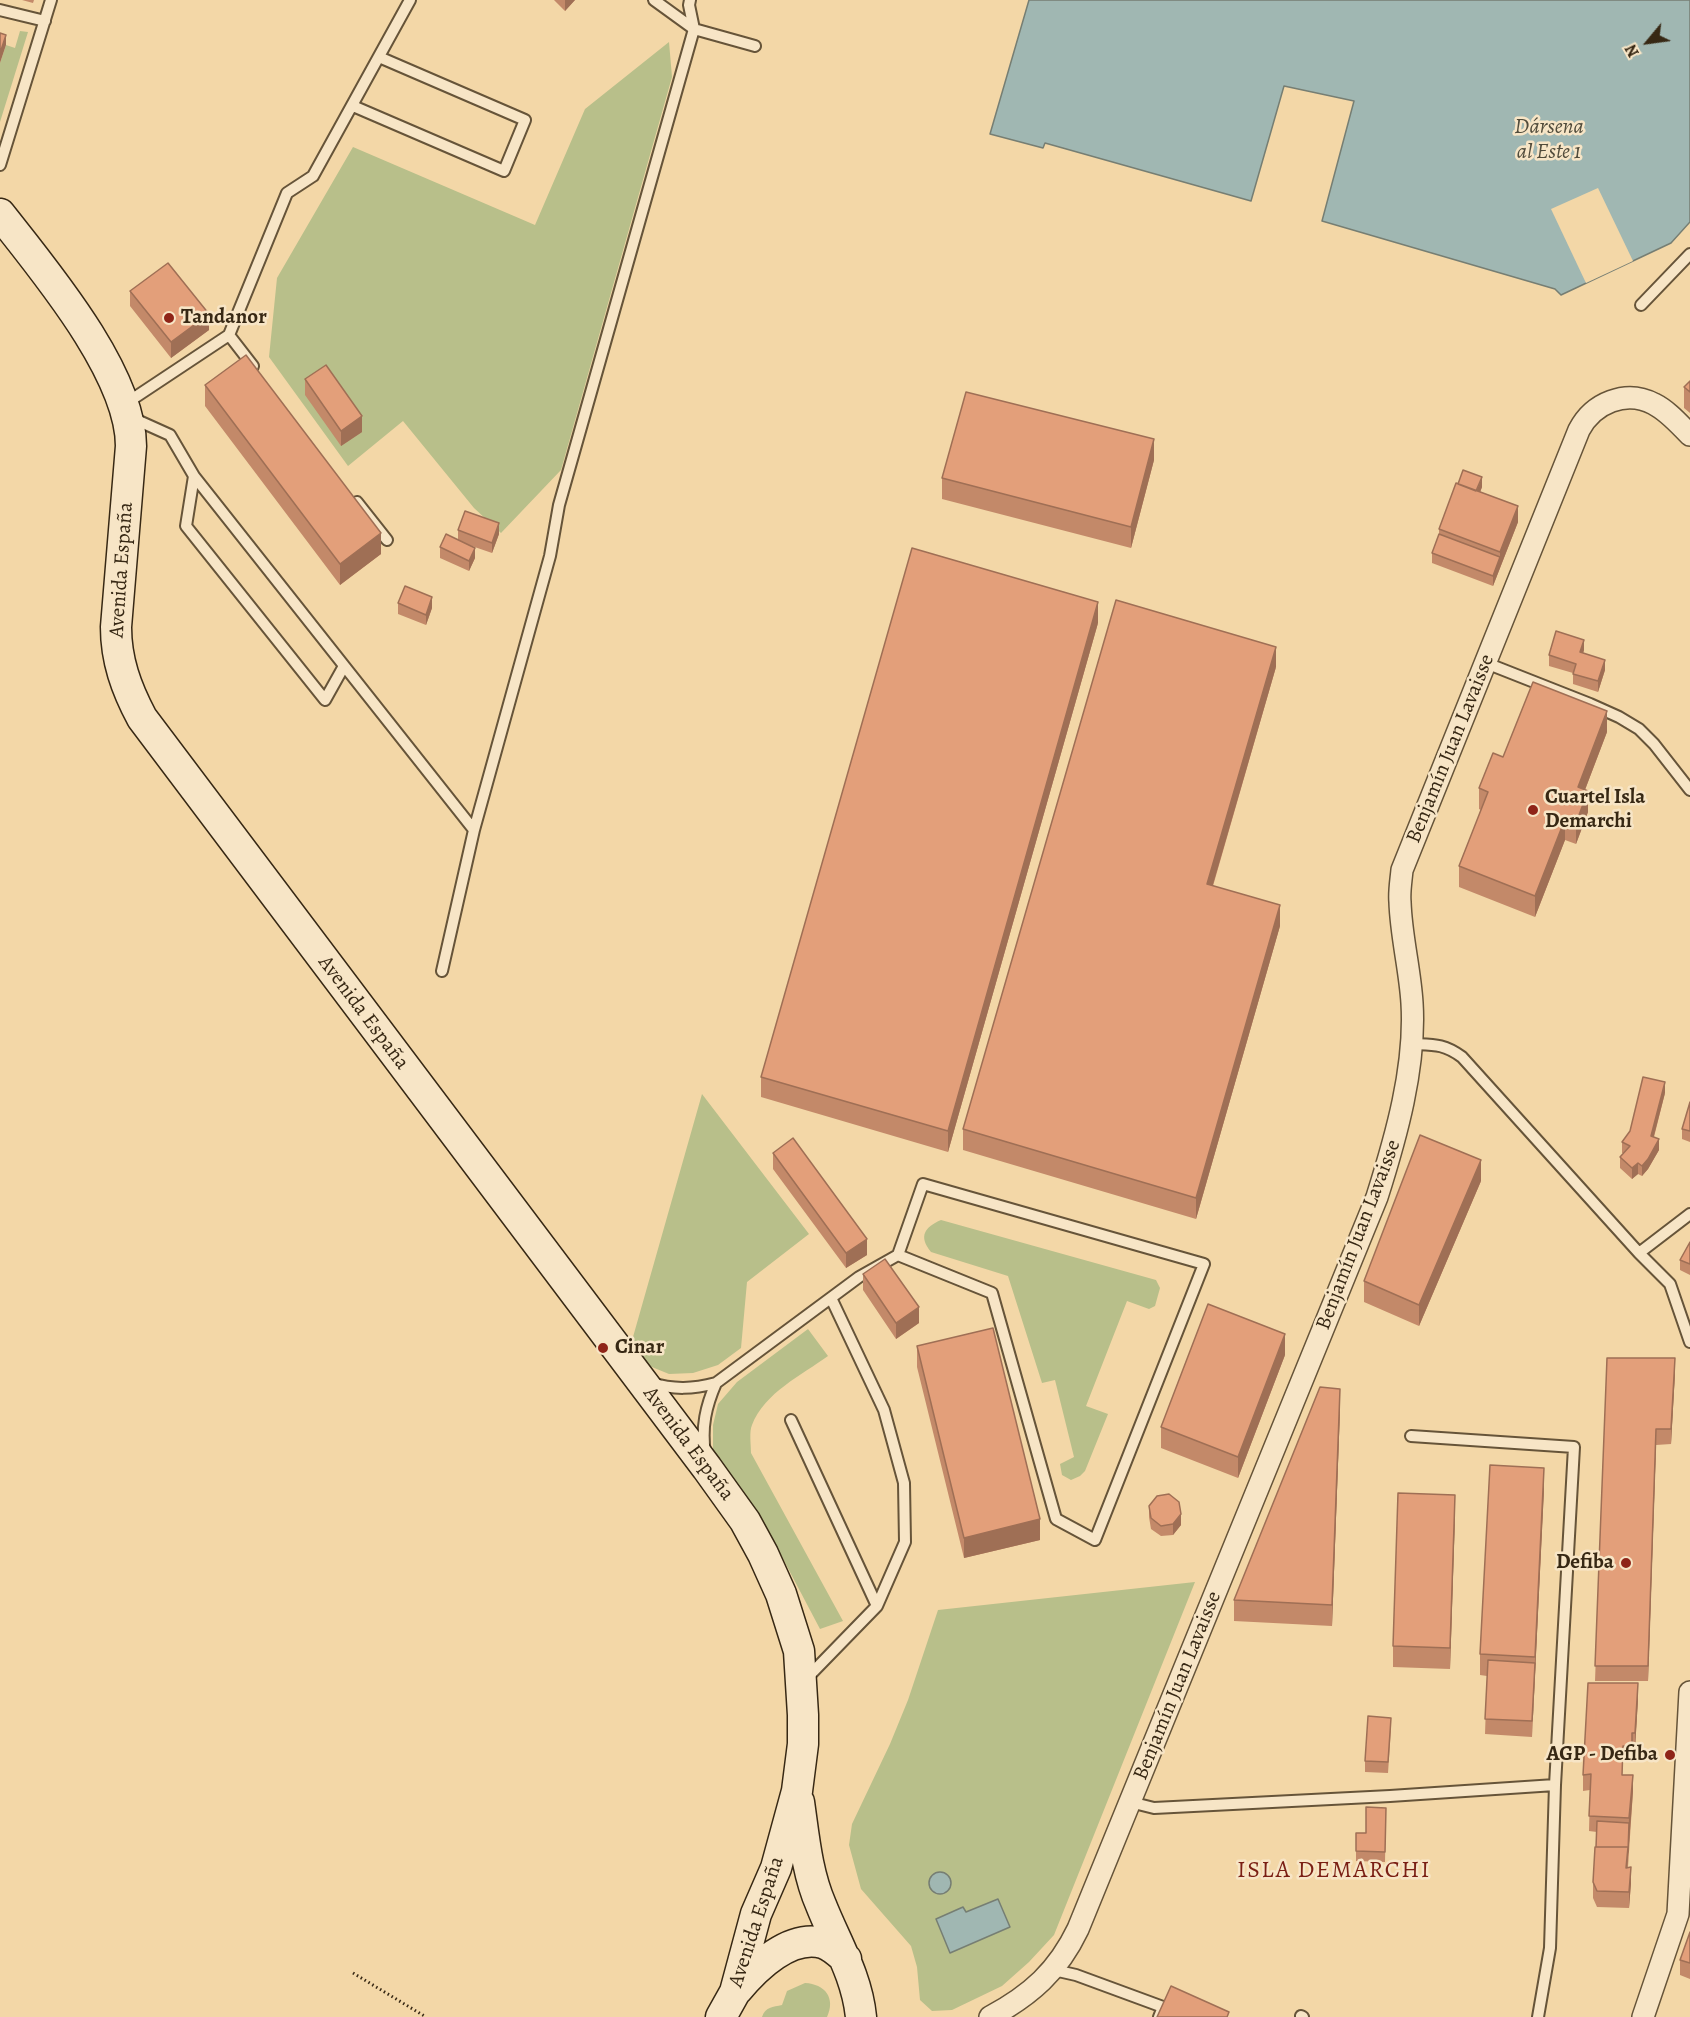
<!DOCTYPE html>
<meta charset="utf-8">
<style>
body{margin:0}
#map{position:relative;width:1690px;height:2017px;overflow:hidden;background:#f3d7a7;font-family:Alegreya,serif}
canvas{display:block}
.north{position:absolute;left:1618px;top:12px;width:60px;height:60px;-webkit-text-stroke:4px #f7e5c6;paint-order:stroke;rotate:241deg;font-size:16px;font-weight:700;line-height:24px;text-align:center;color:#372814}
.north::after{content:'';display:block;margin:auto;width:21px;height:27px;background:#372814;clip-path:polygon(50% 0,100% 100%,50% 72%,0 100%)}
</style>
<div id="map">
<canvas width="1690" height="2017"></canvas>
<div class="north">N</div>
</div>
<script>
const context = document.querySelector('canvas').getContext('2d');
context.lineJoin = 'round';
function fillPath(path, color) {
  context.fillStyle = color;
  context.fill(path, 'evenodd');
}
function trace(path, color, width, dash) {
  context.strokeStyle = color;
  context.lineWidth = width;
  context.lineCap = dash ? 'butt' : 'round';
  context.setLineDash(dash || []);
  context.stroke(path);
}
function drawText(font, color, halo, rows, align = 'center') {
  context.font = font + ' Alegreya,serif';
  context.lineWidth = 5;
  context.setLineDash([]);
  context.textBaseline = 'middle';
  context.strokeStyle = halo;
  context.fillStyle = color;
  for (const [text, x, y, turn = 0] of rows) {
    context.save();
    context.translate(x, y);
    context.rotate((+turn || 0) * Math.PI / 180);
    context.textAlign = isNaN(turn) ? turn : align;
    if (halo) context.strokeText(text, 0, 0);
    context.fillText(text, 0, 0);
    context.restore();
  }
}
fillPath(new Path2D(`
 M20 31 28 32 0 122V63L6 45 15 48Z
 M669 42 672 77 561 470 501 533 474 508 403 421 348 466 269 357 277 278 353 147 535 225 585 109Z
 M702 1094 809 1234 747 1282 741 1348 718 1365 693 1373 669 1374 647 1365 631 1344Z
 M941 1220 1156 1280 1160 1288 1155 1306 1149 1309 1127 1301 1086 1406 1108 1414 1085 1471 1080 1476 1071 1480 1062 1475 1060 1464 1074 1457 1055 1380 1042 1383 1008 1276 931 1252C918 1236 925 1227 941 1220Z
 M808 1329 828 1356C802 1375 764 1393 752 1425 749 1432 751 1444 751 1453L843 1621 820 1629 762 1519 713 1453V1425L718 1404 737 1382Z
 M1195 1582 1054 1935 1029 1962 1002 1986 952 2010 932 2011 920 2000 917 1967 911 1946 861 1889 849 1845 852 1824 890 1744 908 1700 938 1610Z
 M805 1983C825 1984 836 1998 827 2017H762C765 2007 773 2007 782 2005L787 1991Z`), '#b8bf8a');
const water = new Path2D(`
 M1029 0H1690V222L1671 243 1561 295 1555 289 1322 221 1354 101 1284 86 1251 201 1045 143 1043 148 990 134Z
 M929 1883a11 11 0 1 1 22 0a11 11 0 1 1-22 0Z
 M998 1899 1010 1927 950 1953 936 1919 963 1907 966 1912Z`);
fillPath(water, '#a0b7b2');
trace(water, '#767e73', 1.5);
fillPath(new Path2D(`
 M1598 188 1633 261 1586 283 1551 209Z`), '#f3d7a7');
const lane = new Path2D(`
 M654 0 694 29 755 46
 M0 10 45 21
 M353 106 504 171 525 120 379 57
 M0 165 51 0
 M1641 305 1690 254
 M229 335 253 366
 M125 404 229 335 287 193 313 176 410 0
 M130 417 170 435 194 476 474 830
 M194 476 186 526 325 700 344 666
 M357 502 387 540
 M1486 663 1590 704 1619 717 1639 729 1654 744 1690 790
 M442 971 474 830 550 556 559 505 694 29 689 5 690 0
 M1410 1044C1433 1045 1443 1043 1462 1057L1639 1253 1670 1284 1690 1342
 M1639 1253 1690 1214
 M651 1383C674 1390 693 1389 716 1383L859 1277 898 1255 923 1184 1204 1264 1095 1540 1056 1519 992 1293 898 1255
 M791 1420 877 1606
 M1411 1436 1574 1447 1555 1785 1550 1948 1538 2017
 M705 1453C701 1427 706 1406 716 1383
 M806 1679 877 1606 905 1542 904 1483 884 1410 831 1298
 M1130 1802 1154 1808 1390 1796 1555 1785
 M1054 1970 1076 1975 1163 2007 1159 2017
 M1301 2016 1303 2017`);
const street = new Path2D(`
 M990 2017C1031 1995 1058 1971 1078 1929L1377 1197C1396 1137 1416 1067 1412 1003 1410 969 1401 936 1400 902 1399 892 1401 881 1402 870L1579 430C1593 403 1626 389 1654 404 1668 411 1679 424 1690 435
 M1643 2017 1678 1914 1690 1692`);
const secondary = new Path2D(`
 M0 214C44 270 131 373 131 446L116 627C116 660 126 688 142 718L707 1468 745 1521 763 1554 781 1594 799 1651 803 1715V1744L797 1791 776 1868 756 1914 735 1992 721 2017
 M799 1802C804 1837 807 1873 821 1905 836 1943 857 1976 861 2017
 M737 1990C756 1967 790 1934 823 1943 832 1946 839 1953 846 1959`);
trace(lane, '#665439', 14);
trace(street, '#665439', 24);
trace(secondary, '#372814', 33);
trace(new Path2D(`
 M353 1973 426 2017`), '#372814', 3, [1.5, 3]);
trace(lane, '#f7e5c6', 10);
trace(street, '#f7e5c6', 21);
trace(secondary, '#f7e5c6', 30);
fillPath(new Path2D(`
 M22 0H34L33 3Z
 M554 0H575L565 11Z
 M130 291 209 330 171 358 130 306Z
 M305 379 362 432 341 446 305 395Z
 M1690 381V413L1684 408V387Z
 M205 385 381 554 340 585 205 406Z
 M1154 460 1131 548 942 499V478Z
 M1458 484 1482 487 1480 492 1518 522 1493 586 1432 563V553L1439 534V529Z
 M458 530 499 534 492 553 466 544 475 558 469 571 440 558V547L458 540Z
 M398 603 432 608 426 625 398 614Z
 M1098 623 948 1152 761 1097V1077Z
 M1584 650 1583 653 1605 670 1598 692 1573 684V673L1549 666V655Z
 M1276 667 1213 886 1280 926 1196 1219 963 1150V1129Z
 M1607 732 1585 790 1588 812 1576 844 1565 840 1535 917 1459 887V866L1481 810 1479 809V788L1503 757Z
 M1665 1093 1654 1137 1659 1150 1648 1169 1642 1176 1638 1174 1632 1179 1620 1168V1157L1624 1153H1622V1142Z
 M1690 1102V1142L1682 1139V1129Z
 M773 1153 867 1255 846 1268 773 1169Z
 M1481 1181 1419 1326 1364 1302V1281Z
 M1690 1242V1275L1680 1270V1260Z
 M863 1274 919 1323 896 1339 863 1290Z
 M917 1346 1040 1540 964 1558 917 1367Z
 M1285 1355 1238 1478 1161 1448V1427Z
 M1607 1358 1675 1373 1671 1444 1656 1445 1648 1681H1595Z
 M1340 1410 1332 1626 1234 1621V1600Z
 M1544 1489 1532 1737 1485 1734 1487 1676 1480 1675V1654Z
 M1149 1506 1181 1525 1173 1535 1161 1536 1151 1529 1149 1517Z
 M1455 1515 1450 1669 1393 1667V1646Z
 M1638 1699 1635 1749 1632 1748V1761L1623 1762 1622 1775 1633 1791 1628 1867 1631 1883 1629 1908 1597 1907 1593 1898V1882L1597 1832 1589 1831 1590 1790 1583 1791V1775Z
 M1391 1728 1388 1773 1365 1772V1761Z
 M1386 1808 1385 1862 1356 1861V1833H1366Z
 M1690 1932V1979L1680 1975V1960Z`), '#c38969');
fillPath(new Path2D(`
 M565 0H575L565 11Z
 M6 35V45L0 63V53Z
 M209 314V330L171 358V342Z
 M362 416V432L341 446V431Z
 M1154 439V460L1131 548V527Z
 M1482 477V487L1475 506V495Z
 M1518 506V522L1493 586V576L1500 557V552Z
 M499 523V534L492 553V543Z
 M381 533V554L340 585V564Z
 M475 548V558L469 571V561Z
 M432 597V608L426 625V615Z
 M1098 602V623L948 1152V1131Z
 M1584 640V650L1580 663V652Z
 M1276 647V667L1207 905V884Z
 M1605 660V670L1598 692V681Z
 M1607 711V732L1578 808V787Z
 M1588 791V812L1576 844V823Z
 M1565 819V840L1535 917V896Z
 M1280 905V926L1196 1219V1198Z
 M1665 1082V1093L1651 1147V1136Z
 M1659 1139V1150L1648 1169 1642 1176V1166Z
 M1481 1160V1181L1419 1326V1305Z
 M1638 1163V1174L1632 1179V1168Z
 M867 1239V1255L846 1268V1253Z
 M919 1307V1323L896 1339V1323Z
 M1285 1334V1355L1238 1478V1457Z
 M1675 1358V1373L1671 1444V1429Z
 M1340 1389V1410L1332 1626V1605Z
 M1656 1429V1445L1648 1681V1666Z
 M1544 1468V1489L1532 1737 1535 1657Z
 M1455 1495V1515L1450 1669V1648Z
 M1181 1514V1525L1173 1535V1524Z
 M1040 1519V1540L964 1558V1538Z
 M1638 1683V1699L1635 1749V1733Z
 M1633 1775V1791L1626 1883 1629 1818Z
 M1631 1867V1883L1629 1908V1892Z`), '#9f6f55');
const building = new Path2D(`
 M0 33 6 35 0 53Z
 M168 263 209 314 171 342 130 291Z
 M246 355 381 533 340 564 205 385Z
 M326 365 362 416 341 431 305 379Z
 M1690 381V392L1684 387Z
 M966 392 1154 439 1131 527 942 478Z
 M1463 470 1482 477 1476 491 1458 484Z
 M1456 483 1518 506 1500 552 1439 529Z
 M465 511 499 523 492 543 458 530Z
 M446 534 475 548 469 561 440 547Z
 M1439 534 1500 557 1493 576 1432 553Z
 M912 548 1098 602 948 1131 761 1077Z
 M405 586 432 597 426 615 398 603Z
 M1116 600 1276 647 1207 884 1280 905 1196 1198 963 1129Z
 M1556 631 1584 640 1580 652 1605 660 1598 681 1573 674 1576 664 1549 655Z
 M1533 682 1607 711 1578 787 1588 791 1576 823 1565 819 1535 896 1459 866 1488 792 1479 788 1493 753 1503 757Z
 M1643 1077 1665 1082 1651 1136 1659 1139 1648 1159 1642 1166 1638 1163 1632 1168 1620 1157 1630 1146 1622 1142 1630 1131Z
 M1690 1102V1131L1682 1129Z
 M1420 1135 1481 1160 1419 1305 1364 1281Z
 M793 1138 867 1239 846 1253 773 1153Z
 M1690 1242V1264L1680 1260Z
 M885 1259 919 1307 896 1323 863 1274Z
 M1208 1304 1285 1334 1238 1457 1161 1427Z
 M993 1328 1040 1519 964 1538 917 1346Z
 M1607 1358H1675L1671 1429H1656L1648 1666H1595Z
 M1320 1387 1340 1389 1332 1605 1234 1600Z
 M1490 1465 1544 1468 1535 1657 1480 1654Z
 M1398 1493 1455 1495 1450 1648 1393 1646Z
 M1169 1494 1179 1502 1181 1514 1173 1524 1161 1526 1151 1518 1149 1506 1157 1496Z
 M1488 1660 1535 1663 1532 1721 1485 1719Z
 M1588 1683H1638L1635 1733H1632V1746H1623L1622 1775H1633L1629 1818 1589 1816 1591 1774 1583 1775Z
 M1368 1716 1391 1718 1388 1762 1365 1761Z
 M1366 1807 1386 1808 1385 1852 1356 1851V1833H1366Z
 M1597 1821 1629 1823 1628 1852V1847H1596Z
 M1595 1847H1628L1626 1868 1631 1867 1629 1892 1597 1891 1593 1882Z
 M1690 1932V1963L1680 1960Z
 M1171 1986 1229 2012 1227 2017H1157Z`);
fillPath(building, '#e39f7a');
trace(building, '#9f6f55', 1.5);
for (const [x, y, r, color] of [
 [169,318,6,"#8f2418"],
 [1533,810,6,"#8f2418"],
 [603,1348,6,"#8f2418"],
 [1626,1563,6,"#8f2418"],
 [1670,1755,6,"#8f2418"]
]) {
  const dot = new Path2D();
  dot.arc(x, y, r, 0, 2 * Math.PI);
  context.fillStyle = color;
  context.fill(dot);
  trace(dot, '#f7e5c6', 2);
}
drawText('bold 21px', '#372814', '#f7e5c6', [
 ["Tandanor",181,318],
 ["Cuartel Isla",1545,798],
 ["Demarchi",1545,822],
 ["Cinar",615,1348],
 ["Defiba",1614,1563,"right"],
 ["AGP - Defiba",1658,1755,"right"]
], 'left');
drawText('21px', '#372814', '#f7e5c6', [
 ["Avenida España",122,570,-86],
 ["Benjamín Juan Lavaisse",1451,749,-68],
 ["Avenida España",363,1013,53],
 ["Benjamín Juan Lavaisse",1359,1235,-69],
 ["Avenida España",688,1444,53],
 ["Benjamín Juan Lavaisse",1178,1686,-68],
 ["Avenida España",757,1922,-72]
]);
drawText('italic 22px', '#514c3c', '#f7e5c6', [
 ["Dársena",1549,128],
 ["al Este 1",1549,153]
]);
context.letterSpacing = '1.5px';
drawText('24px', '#7a1f14', '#f7e5c6', [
 ["ISLA DEMARCHI",1334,1871]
]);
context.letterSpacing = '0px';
</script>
